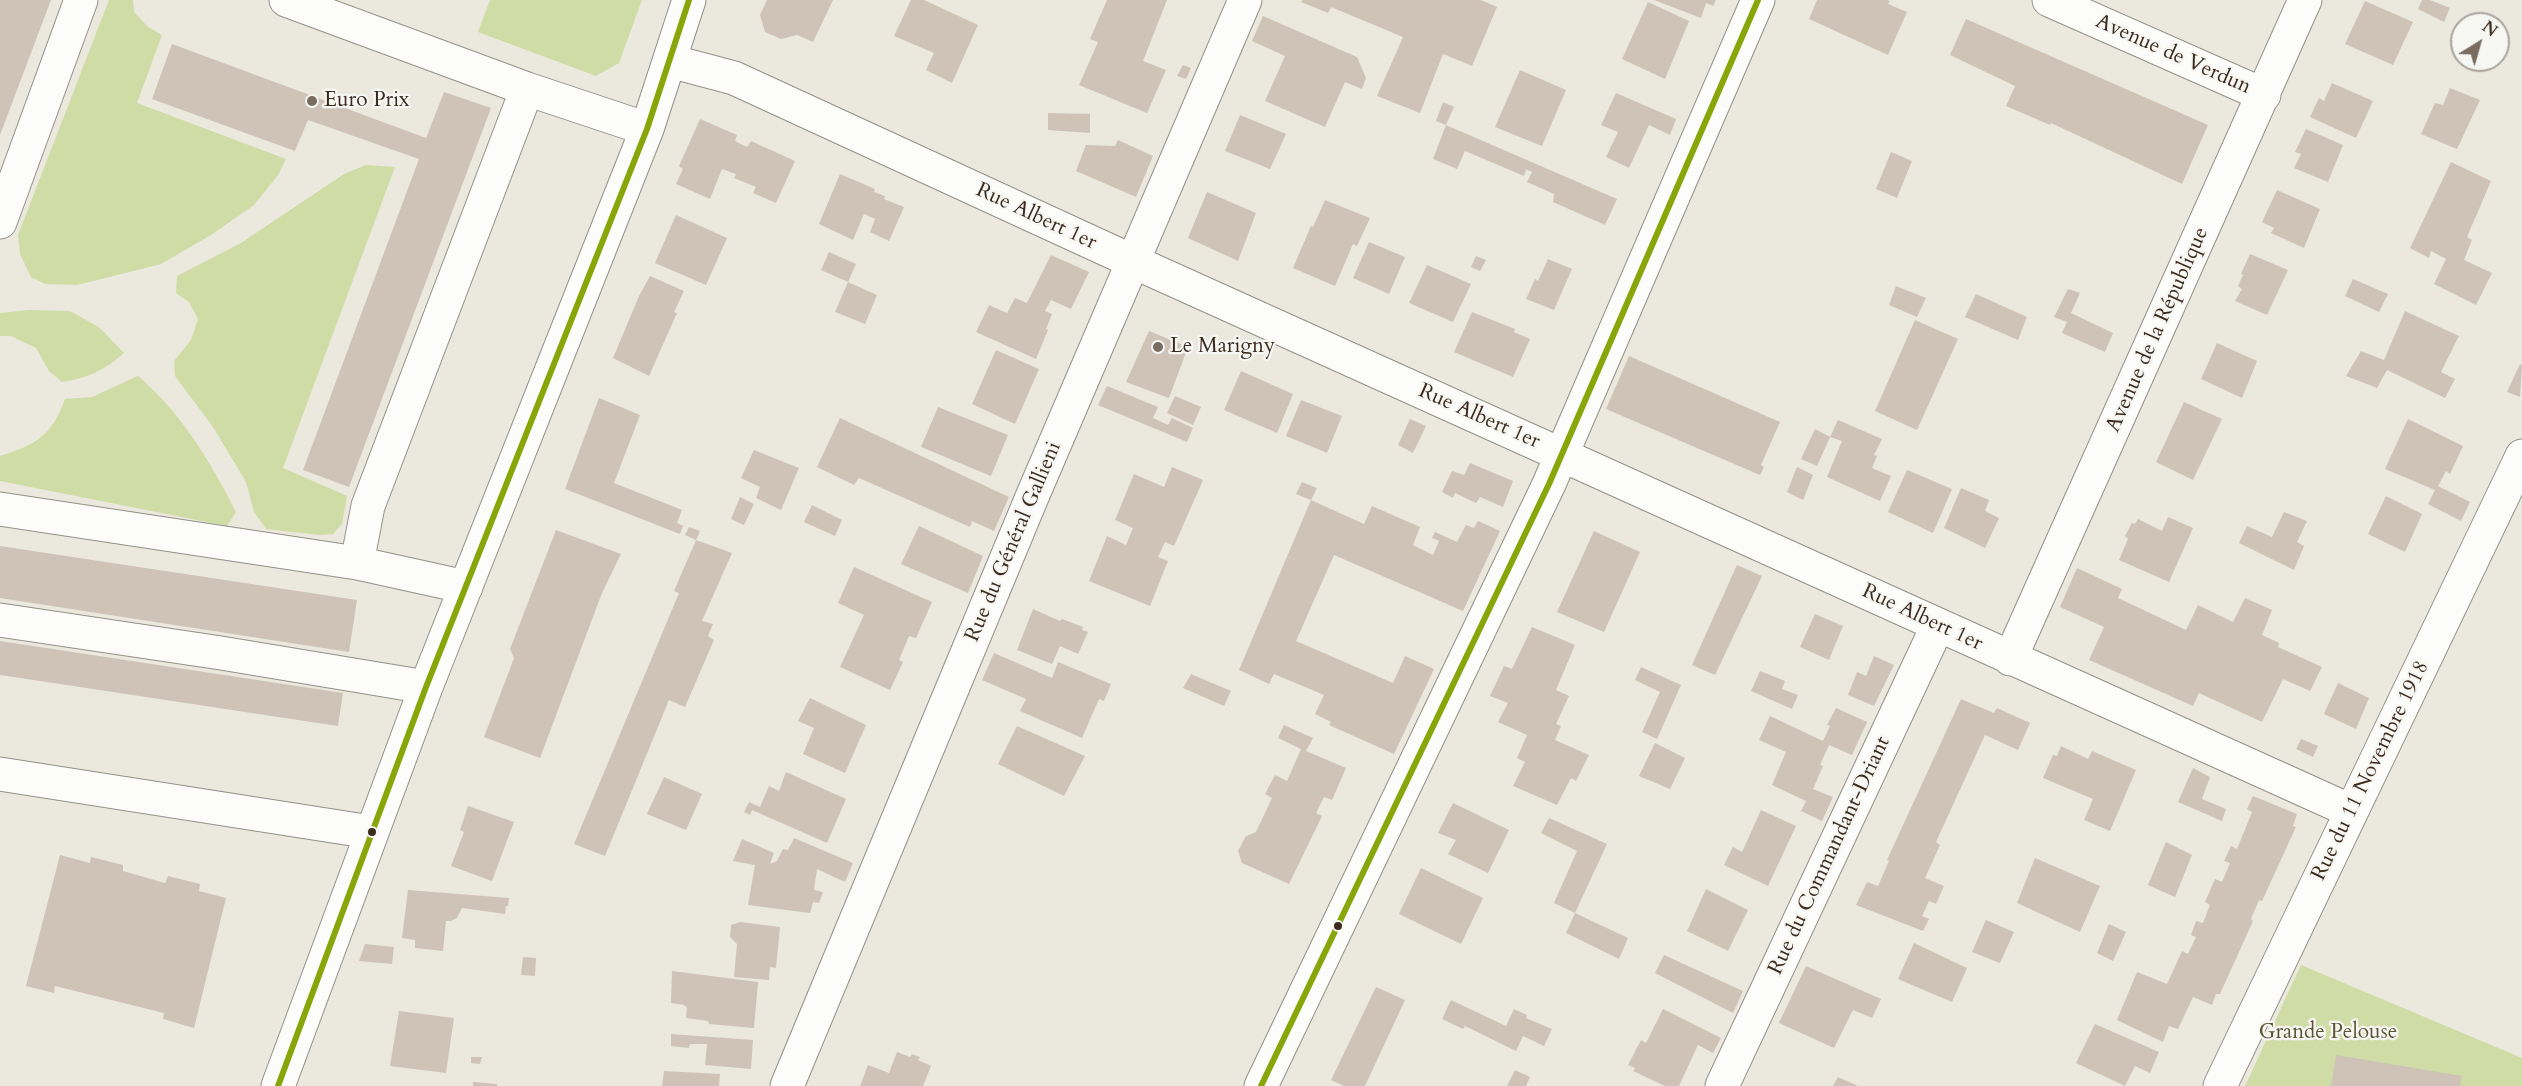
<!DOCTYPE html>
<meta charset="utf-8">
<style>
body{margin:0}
#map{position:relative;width:2522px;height:1086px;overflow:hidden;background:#ebe8de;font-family:Cardo,serif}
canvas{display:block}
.north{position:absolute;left:2450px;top:12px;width:60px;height:60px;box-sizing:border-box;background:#f6f6f2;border:2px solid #aba49d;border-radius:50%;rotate:37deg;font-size:16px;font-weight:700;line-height:24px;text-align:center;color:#3b2a1e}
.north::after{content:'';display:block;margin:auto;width:21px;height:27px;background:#796c61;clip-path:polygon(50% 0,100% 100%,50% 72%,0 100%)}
</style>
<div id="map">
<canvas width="2522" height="1086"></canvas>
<div class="north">N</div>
</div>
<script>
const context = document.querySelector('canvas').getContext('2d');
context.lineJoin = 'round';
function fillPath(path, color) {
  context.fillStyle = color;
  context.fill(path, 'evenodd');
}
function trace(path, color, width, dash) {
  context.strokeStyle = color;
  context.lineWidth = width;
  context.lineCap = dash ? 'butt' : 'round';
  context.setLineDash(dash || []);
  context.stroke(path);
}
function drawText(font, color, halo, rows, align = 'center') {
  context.font = font + ' Cardo,serif';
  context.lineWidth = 4.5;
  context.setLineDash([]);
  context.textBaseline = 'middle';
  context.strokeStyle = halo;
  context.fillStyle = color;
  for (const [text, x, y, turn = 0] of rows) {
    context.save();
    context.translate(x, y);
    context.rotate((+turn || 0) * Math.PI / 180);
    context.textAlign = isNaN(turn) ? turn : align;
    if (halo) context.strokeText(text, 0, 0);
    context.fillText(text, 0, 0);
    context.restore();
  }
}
fillPath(new Path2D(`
 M109 0H133L134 12 148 27 162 35 137 103 286 159 278 175 254 205 211 235 161 264 77 285 45 284 31 277 20 254 18 235Z
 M490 0H642L619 63 596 76 478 32Z
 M366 165 395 167 283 468 347 496 342 524 333 534 320 535 266 529 254 512 246 482 213 427 175 376 174 361 191 340 198 319 189 302 176 293 177 276 241 243 344 174Z
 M29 310 70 311 100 328 124 353C105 370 86 379 62 382L49 371 36 348 11 336H0V313Z
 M138 376C182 414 210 461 236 512L227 526 0 481V456C35 445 52 436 65 399L92 397Z
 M2301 965 2522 1058V1086H2245Z`), '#d0dca6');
fillPath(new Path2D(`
 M0 0H51L0 135Z
 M767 0H833L813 42 797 35 781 39 765 32 760 15Z
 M911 0H924L978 25 952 83 926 70 934 53 894 36Z
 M1107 0H1167L1143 61 1166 70 1147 113 1079 85 1098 42 1090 39Z
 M1302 0H1481L1497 7 1472 66 1443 54 1420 113 1377 96 1403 37 1331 7 1328 13 1301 2Z
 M1654 0H1716L1713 6 1706 3 1701 18Z
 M1817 0H1887L1890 1 1888 4 1907 12 1888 55 1809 19Z
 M2422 0H2430L2450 8 2444 22 2418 9Z
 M2365 1 2413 22 2393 65 2345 44Z
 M1648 2 1689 21 1665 79 1622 59Z
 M1263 16 1357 57 1366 78 1362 89 1345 82 1325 127 1265 101 1285 56 1252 41Z
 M1966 19 2208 125 2182 184 2051 123 2050 125 2006 106 2015 86 1950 55Z
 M172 44 426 138 444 92 491 108 349 487 303 470 419 159 308 120 295 151 152 99Z
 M1183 65 1191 68 1186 79 1177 76Z
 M1520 70 1566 90 1542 146 1495 127Z
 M2332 83 2373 101 2356 138 2310 117 2319 98 2324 101Z
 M2450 88 2480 100 2457 149 2421 134 2435 103 2443 105Z
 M1616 93 1676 119 1670 135 1649 125 1629 168 1606 157 1618 132 1601 125Z
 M1443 102 1454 107 1446 125 1617 199 1605 225 1553 202 1554 194 1527 182 1532 172 1526 169 1524 176 1465 151 1457 169 1433 159 1446 125 1436 121Z
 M1048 113 1090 114V133L1048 130Z
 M1240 115 1286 134 1270 169 1225 151Z
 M700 119 737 135 735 141 747 147 751 141 795 161 776 203 753 193 756 187 734 178 736 174 722 169 710 199 676 184 683 169 679 166Z
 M2306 129 2343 145 2328 182 2294 168 2301 154 2295 152Z
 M1118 140 1153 156 1136 197 1076 171 1086 145 1115 146Z
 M1891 152 1912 161 1897 198 1876 189Z
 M2451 162 2491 181 2467 237 2472 240 2464 260 2492 273 2476 305 2434 284 2446 259 2431 251 2429 258 2410 248Z
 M840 174 875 189 874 192 885 196 884 199 904 207 889 241 870 232 875 219 864 214 853 240 819 224Z
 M2277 190 2320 209 2304 248 2271 233 2274 228 2262 222Z
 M1207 192 1256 213 1238 261 1188 238Z
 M1325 200 1370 218 1357 246 1353 244 1335 286 1293 268 1311 226 1313 227Z
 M676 215 727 238 706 285 655 263Z
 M1369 242 1405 257 1389 294 1353 278Z
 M829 252 856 264 848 282 821 270Z
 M2250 254 2288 270 2267 315 2235 301 2242 289 2238 286 2243 275 2241 274Z
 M1051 255 1089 272 1071 309 1051 300 1045 311 1052 314 1046 329 1048 330 1036 359 976 332 989 305 1007 313 1015 298 1027 303Z
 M1476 256 1486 260 1480 271 1471 267Z
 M1548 259 1572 269 1554 310 1526 299 1535 279 1538 281Z
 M1427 265 1471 284 1453 322 1409 303Z
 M650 276 684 291 674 312 677 313 649 376 613 358 639 296Z
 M2353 279 2388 294 2379 312 2345 296Z
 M848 282 877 295 865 324 835 312Z
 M1896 286 1926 298 1917 317 1889 305Z
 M2068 289 2080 293 2071 313 2113 333 2105 352 2062 333 2067 322 2054 317Z
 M1976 294 2027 317 2018 340 1965 317Z
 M2405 311 2459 336 2441 372 2455 379 2445 398 2387 370 2377 388 2346 376 2361 351 2384 360Z
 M1472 312 1515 329 1514 332 1530 339 1513 377 1454 352Z
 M1915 320 1958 339 1917 430 1875 411Z
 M1149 331 1188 347 1169 398 1126 382Z
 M2217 343 2257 361 2242 398 2201 379Z
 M996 350 1039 369 1015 424 972 404Z
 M1629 356 1780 422 1761 465 1764 467 1760 475 1606 409Z
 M2520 364 2522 365 2520 397 2507 392Z
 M1241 371 1293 394 1277 433 1224 410Z
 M1107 386 1158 407 1153 418 1168 425 1172 418 1193 428 1187 442 1098 405Z
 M1175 396 1201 407 1193 425 1167 413Z
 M599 398 640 415 614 483 682 510 677 523 683 526 680 534 565 489Z
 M1301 400 1342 416 1327 453 1286 436Z
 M2184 402 2222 419 2193 480 2156 462Z
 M938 407 1008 435 991 476 921 447Z
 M840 418 1009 497 994 531 972 521 970 527 859 478 854 485 817 467Z
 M1410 419 1426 426 1413 453 1398 445Z
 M2408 419 2463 446 2450 474 2446 471 2438 486 2470 502 2461 521 2428 504 2435 490 2385 469Z
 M1838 420 1882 439 1874 455 1877 456 1872 468 1891 476 1880 501 1827 477 1842 441 1830 437Z
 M1815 429 1830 437 1817 466 1801 459Z
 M754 450 799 468 781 510 756 498 760 487 741 478Z
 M1470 463 1513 481 1503 507 1480 497 1476 503 1455 493 1453 498 1442 492 1452 471 1464 475Z
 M1172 467 1203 480 1174 546 1165 542 1158 557 1168 561 1150 606 1089 581 1107 536 1126 545 1133 528 1115 520 1134 474 1164 487Z
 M1797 467 1813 475 1803 500 1787 492Z
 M1907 470 1952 489 1933 533 1888 512Z
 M1302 482 1317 488 1311 500 1296 494Z
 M1961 488 1989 500 1985 511 1999 518 1985 548 1944 528Z
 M2386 496 2422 514 2405 552 2368 534Z
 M740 497 754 504 744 525 731 519Z
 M1311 500 1364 524 1372 506 1420 527 1413 545 1433 555 1439 541 1432 538 1435 532 1457 542 1466 525 1474 528 1478 521 1500 531 1463 611 1334 555 1296 641 1393 683 1405 656 1434 669 1394 754 1329 725 1331 722 1315 714 1324 695 1274 674 1269 684 1239 670Z
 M812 505 842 520 835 536 804 522Z
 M2284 512 2307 521 2297 542 2304 546 2294 570 2239 543 2247 526 2272 537Z
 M2168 517 2193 528 2169 582 2119 560 2128 539 2125 536 2132 523 2135 524 2138 519 2162 531Z
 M919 526 983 556 968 593 901 564Z
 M689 527 700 531 696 540 685 535Z
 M556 530 621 554 602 593 540 758 484 737 514 658 510 649Z
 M1594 531 1640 552 1604 632 1557 612Z
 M696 540 732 553 702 621 713 624 708 636 714 640 685 707 669 700 605 856 574 844 679 593 674 591Z
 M0 546 357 600 349 652 0 598Z
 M1737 565 1762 576 1715 675 1692 665Z
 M854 567 932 602 916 638 909 636 899 660 903 662 890 690 840 667 864 615 838 603Z
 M2077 568 2122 589 2118 598 2186 630 2198 605 2233 622 2245 598 2272 610 2262 635 2279 643 2278 647 2322 667 2310 691 2283 679 2262 722 2199 693 2193 706 2089 660 2104 627 2060 607Z
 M1033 609 1060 621 1062 619 1083 627 1082 630 1088 632 1078 654 1060 646 1052 664 1017 650Z
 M1815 614 1843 626 1829 660 1800 647Z
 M1532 627 1575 645 1556 690 1569 696 1556 724 1561 726 1555 740 1589 755 1576 781 1571 778 1557 805 1513 786 1525 762 1517 758 1527 735 1498 722 1508 703 1490 696 1504 666 1512 669Z
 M0 641 343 693 338 726 0 675Z
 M994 653 1052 678 1058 662 1111 684 1104 701 1099 699 1082 738 1020 711 1026 699 982 680Z
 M1874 656 1894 665 1874 706 1848 695 1857 672 1866 676Z
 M1641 667 1681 685 1657 739 1642 732 1660 692 1635 680Z
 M1760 671 1785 681 1782 689 1798 695 1792 709 1751 691Z
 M1191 674 1231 691 1224 706 1183 688Z
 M2338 683 2369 698 2356 729 2324 714Z
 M810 698 866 725 845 773 803 754 814 728 798 721Z
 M1961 699 1994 713 1997 708 2030 723 2018 750 1985 735 1936 842 1940 845 1925 878 1944 886 1936 904 1929 901 1922 916 1929 919 1923 931 1856 905 1867 882 1878 886 1889 861 1887 860Z
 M1836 708 1867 722 1852 755 1829 745 1820 765 1823 766 1813 789 1833 797 1822 821 1801 811 1806 801 1772 785 1786 752 1759 740 1770 716 1823 741 1830 726 1827 725Z
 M1284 725 1313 738 1306 751 1346 768 1332 800 1324 797 1316 813 1322 816 1289 884 1242 863 1238 851 1246 836 1256 832 1272 798 1265 794 1275 775 1287 781 1301 749 1278 738Z
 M1017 726 1085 756 1064 796 998 764Z
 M2301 739 2318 746 2313 757 2296 749Z
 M1655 743 1685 758 1670 789 1639 776Z
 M2061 746 2088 759 2092 751 2136 770 2110 831 2084 820 2093 799 2043 778 2053 755 2057 756Z
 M2193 768 2210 777 2202 799 2226 809 2222 821 2178 802Z
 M786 772 846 799 827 843 752 810 750 815 744 812 749 802 760 807 769 786 779 791Z
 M664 777 702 794 686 830 647 814Z
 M2253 796 2297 814 2293 826 2296 827 2262 901 2259 900 2251 919 2253 921 2220 994H2216L2212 1005 2193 997 2178 1029 2169 1026 2163 1042 2117 1020 2137 972 2167 984 2182 951 2188 954 2196 937 2191 935 2196 921 2203 923 2210 905 2205 902 2215 879 2222 882 2230 863 2224 861 2231 846 2237 849 2252 812 2247 809Z
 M1453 803 1509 830 1488 873 1448 854 1456 840 1438 833Z
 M468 806 514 822 492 881 451 866 464 832 460 830Z
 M1761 810 1796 826 1768 886 1724 865 1733 847 1742 852Z
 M1549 818 1607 844 1575 913 1628 938 1619 959 1566 933 1575 913 1554 903 1577 851 1541 833Z
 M794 838 853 863 845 882 817 869 814 890 823 892 819 903 813 902 810 913 748 905 755 865 733 861 742 839 774 853 770 864 777 861 783 849 788 850Z
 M2166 842 2192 855 2175 897 2148 885Z
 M60 855 90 863 91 857 123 865V871L165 883 168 876 200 884 199 891 226 898 194 1028 163 1019 164 1013 55 986 54 993 26 986Z
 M2035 858 2100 886 2080 932 2017 903Z
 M1421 868 1483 898 1461 944 1399 914Z
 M1706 889 1748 910 1728 951 1687 931Z
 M408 890 509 898 508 906H506L505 914 462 908 457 918 451 921H446L443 951 415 948V940L402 938Z
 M1986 920 2014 932 2000 963 1972 952Z
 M740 922 780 927 776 968 770 967 769 980 734 977 737 944 730 937 731 925Z
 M2109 924 2126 932 2113 961 2097 953Z
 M1914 943 1967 968 1952 1002 1898 979Z
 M365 944 394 947 392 964 359 961Z
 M1664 955 1743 991 1733 1013 1655 973Z
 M523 957 536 958 535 976 521 975Z
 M1806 966 1881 999 1872 1018 1853 1010 1834 1048 1779 1023Z
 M672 971 758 982 754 1028 709 1024 708 1021 686 1018 687 1008 684 1005 671 1003Z
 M1376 987 1405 1000 1365 1086H1344L1331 1080Z
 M1451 1000 1506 1026 1514 1009 1527 1015 1526 1018 1552 1029 1544 1046 1523 1036 1516 1051 1465 1026 1463 1029 1442 1019Z
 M1663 1009 1721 1038 1713 1053 1698 1045 1679 1086H1665L1633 1071 1635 1068 1628 1065 1641 1040 1646 1043Z
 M399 1011 454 1018 446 1073 390 1066Z
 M2095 1024 2159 1052 2150 1073 2135 1066 2125 1086 2076 1063Z
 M671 1034 753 1040 751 1069 705 1065 707 1044H690L689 1048 671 1046Z
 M897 1052 910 1057 912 1054 920 1057 918 1060 931 1066 923 1086H860L868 1065 889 1073Z
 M2336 1055 2462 1076 2460 1086H2331Z
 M471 1057H482L480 1064 471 1063Z
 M1515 1070 1530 1077 1526 1086H1507Z
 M664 1071 720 1074 719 1086H662Z
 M1838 1077 1858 1086H1833Z
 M473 1082 497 1084V1086H473Z`), '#cfc3b8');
const minor = new Path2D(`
 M286 0 527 89 647 129
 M2049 0 2264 95
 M670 61 734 78 1134 262 2351 811
 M0 222 81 0
 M0 509 357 563 466 587
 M357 563 368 506 527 89
 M0 620 221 653 426 687
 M2010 659 2305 0
 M0 774 371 832
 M278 1086 426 687 647 129 689 0
 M787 1086 1032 497 1245 0
 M1261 1086 1549 484 1758 0
 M1722 1086 1938 625
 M2220 1086 2522 456`);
trace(minor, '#949089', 35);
trace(minor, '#fcfcfa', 33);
trace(new Path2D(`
 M278 1086 426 687 647 129 689 0
 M1261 1086 1549 484 1758 0`), '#88a609', 6);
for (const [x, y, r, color] of [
 [312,101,6,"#796c61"],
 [1158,347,6,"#796c61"],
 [372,832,5,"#3b2a1e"],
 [1338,926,5,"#3b2a1e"]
]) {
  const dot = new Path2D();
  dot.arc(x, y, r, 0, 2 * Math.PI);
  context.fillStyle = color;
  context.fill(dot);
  trace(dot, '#f6f6f2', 2);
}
drawText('21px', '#3b2a1e', '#f6f6f2', [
 ["Avenue de Verdun",2173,55,24],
 ["Rue Albert 1er",1036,217,25],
 ["Avenue de la République",2158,330,-66],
 ["Rue Albert 1er",1479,417,24],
 ["Rue du Général Gallieni",1014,542,-67],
 ["Rue Albert 1er",1922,618,25],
 ["Rue du 11 Novembre 1918",2371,771,-64],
 ["Rue du Commandant-Driant",1830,856,-65]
]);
drawText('21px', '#3b2a1e', '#f6f6f2', [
 ["Euro Prix",324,101],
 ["Le Marigny",1170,347]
], 'left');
drawText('21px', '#5b5434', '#f6f6f2', [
 ["Grande Pelouse",2328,1033]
]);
</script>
